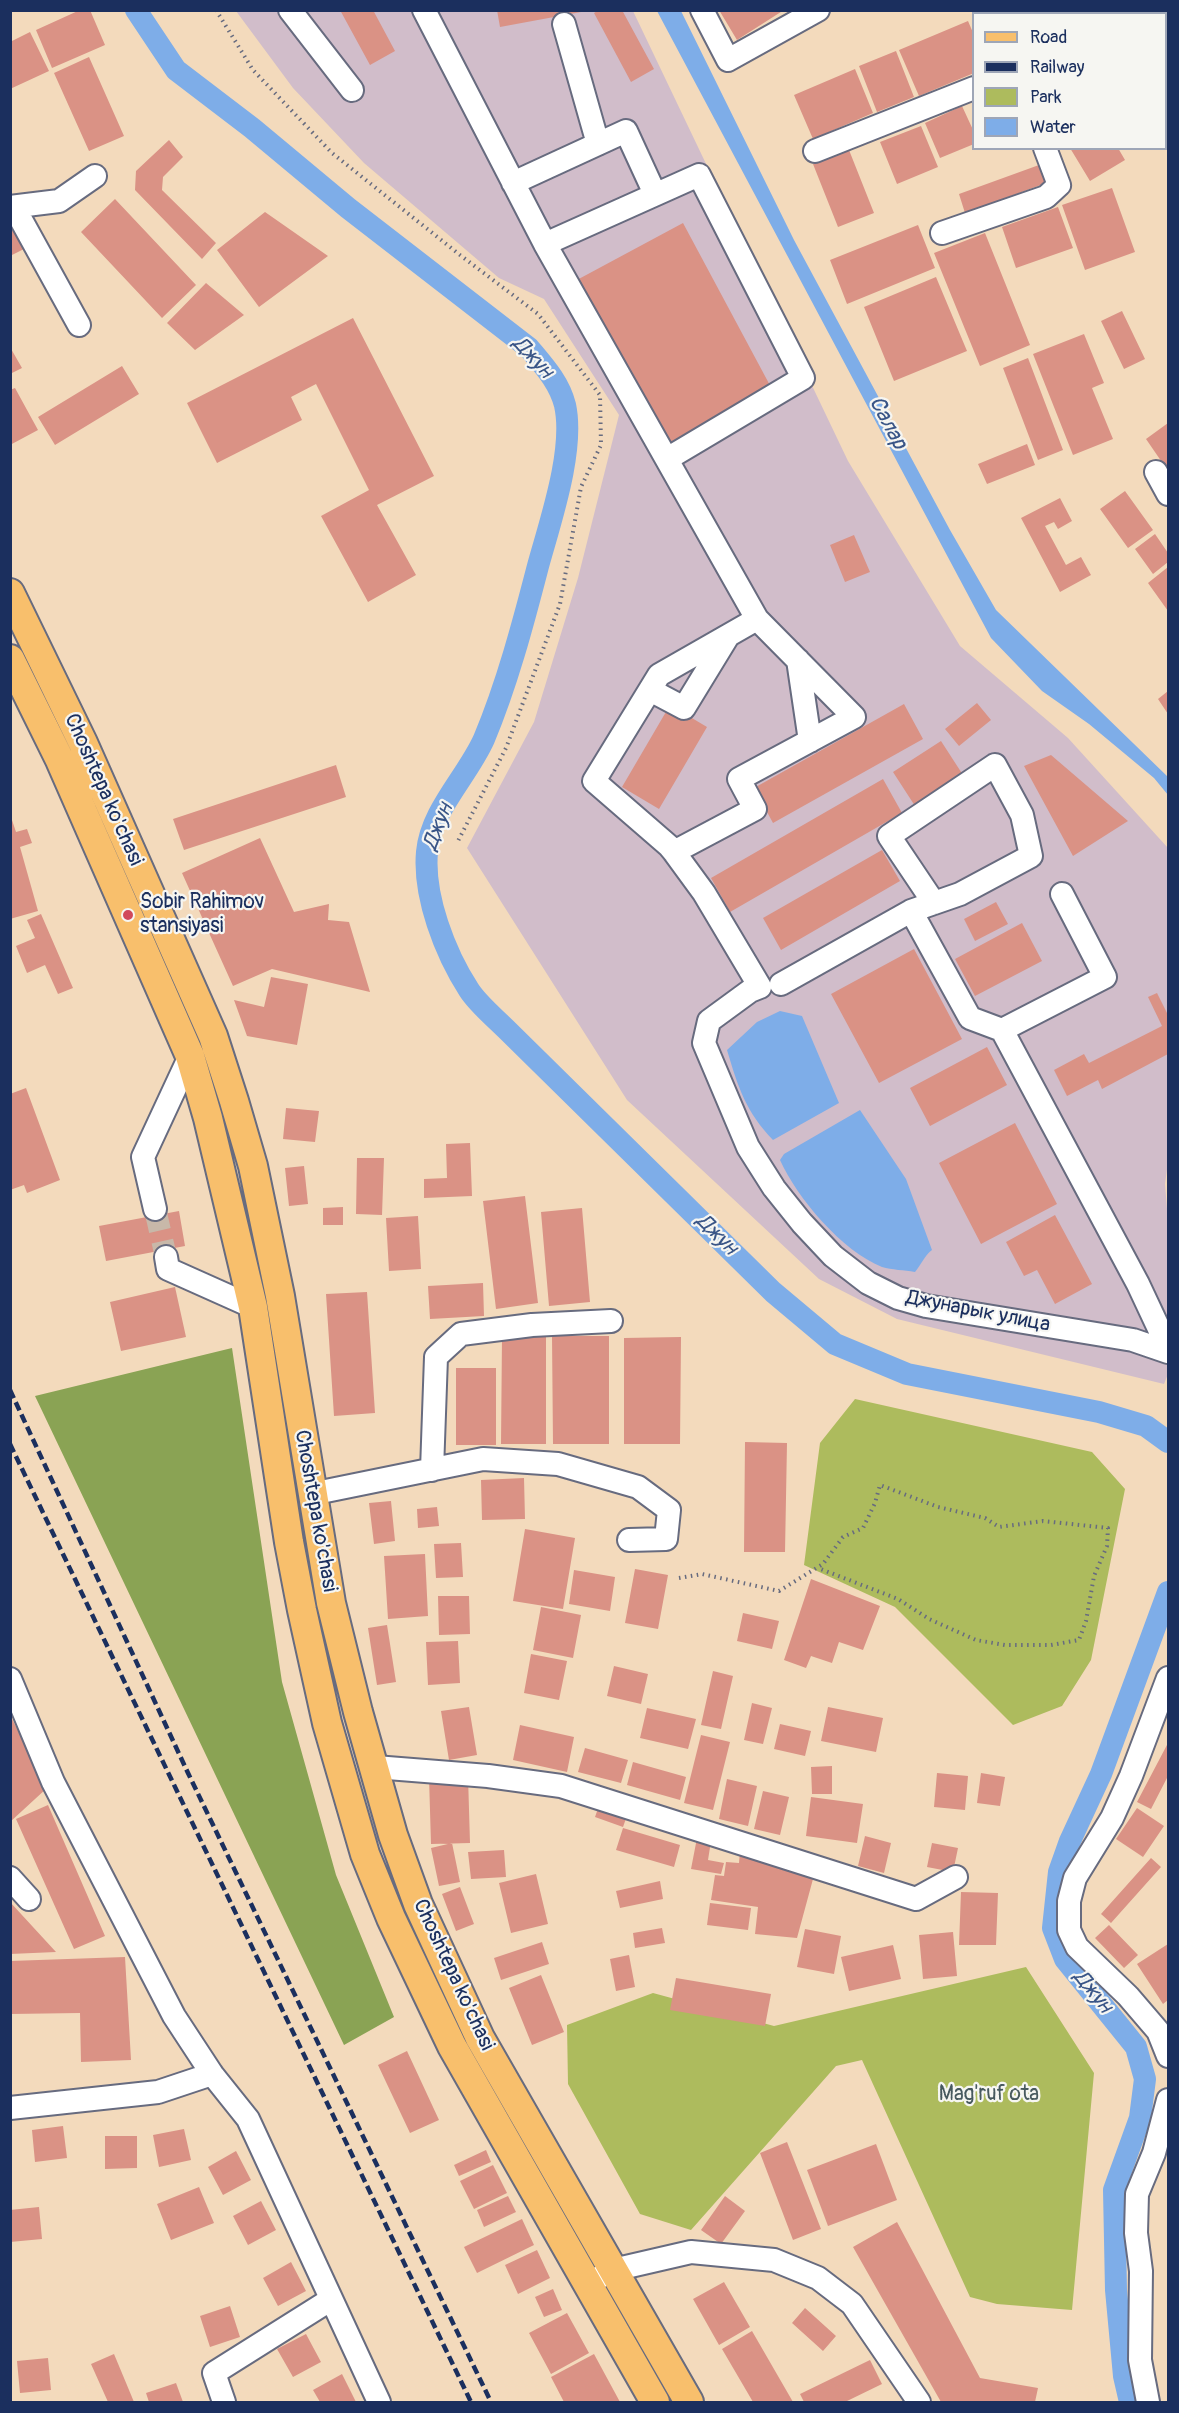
<!DOCTYPE html>
<meta charset="utf-8">
<style>
body{margin:0}
#map{position:relative;width:1179px;height:2413px;overflow:hidden;background:#f3dabc;font-family:Pangolin,sans-serif}
canvas{display:block}
.frame{position:absolute;inset:0;border:12px solid #1b2f5e;pointer-events:none}
.legend{position:absolute;left:972px;top:12px;width:195px;height:138px;box-sizing:border-box;background:#f6f6f2;border:2px solid #9ea6b7;margin:0;padding:8px 10px;list-style:none;font-size:18px;color:#1b2f5e}
.legend li{display:flex;align-items:center;gap:12px;height:30px}
.legend b{width:30px;border:2px solid #9ea6b7}
</style>
<div id="map">
<canvas width="1179" height="2413"></canvas>
<div class="frame"></div>
<ul class="legend">
<li><b style="height:8px;background:#f8bf6c"></b>Road</li>
<li><b style="height:8px;background:#1b2f5e"></b>Railway</li>
<li><b style="height:16px;background:#adbb5d"></b>Park</li>
<li><b style="height:16px;background:#7eade8"></b>Water</li>
</ul>
</div>
<script>
const context = document.querySelector('canvas').getContext('2d');
context.lineJoin = 'round';
function fillPath(path, color) {
  context.fillStyle = color;
  context.fill(path, 'evenodd');
}
function trace(path, color, width, dash) {
  context.strokeStyle = color;
  context.lineWidth = width;
  context.lineCap = dash ? 'butt' : 'round';
  context.setLineDash(dash || []);
  context.stroke(path);
}
function drawText(font, color, halo, rows, align = 'center') {
  context.font = font + ' Pangolin,sans-serif';
  context.lineWidth = 4.5;
  context.setLineDash([]);
  context.textBaseline = 'middle';
  context.strokeStyle = halo;
  context.fillStyle = color;
  for (const [text, x, y, turn = 0] of rows) {
    context.save();
    context.translate(x, y);
    context.rotate((+turn || 0) * Math.PI / 180);
    context.textAlign = isNaN(turn) ? turn : align;
    if (halo) context.strokeText(text, 0, 0);
    context.fillText(text, 0, 0);
    context.restore();
  }
}
fillPath(new Path2D(`
 M236 11H633L848 461 960 646 1068 738 1168 848V1162L1165 1184 1168 1221V1374L1164 1384 897 1319 819 1279 627 1100 467 848 534 722 578 578 619 415 544 299 499 278 364 163 293 88Z`), '#d1bdca');
fillPath(new Path2D(`
 M855 1399 1092 1452 1125 1489 1091 1660 1062 1706 1013 1725 895 1607 804 1565 820 1443Z
 M1026 1967 1094 2073 1072 2310 997 2304 970 2297 862 2060 836 2066 691 2230 640 2214 568 2084 567 2025 653 1993 774 2026Z`), '#adbb5d');
fillPath(new Path2D(`
 M232 1348 282 1682 336 1875 394 2017 344 2045 35 1396Z`), '#8aa354');
fillPath(new Path2D(`
 M657 11H681L794 240 950 530 996 610 1168 777V795L1154 778 1089 724 1042 691 991 638Z
 M780 1011 802 1016 839 1103 773 1140C746 1112 738 1087 727 1050L757 1022Z
 M860 1110 906 1179 932 1250C925 1255 921 1265 915 1272 904 1270 892 1270 882 1267 842 1251 797 1198 780 1160L784 1154Z`), '#7eade8');
trace(new Path2D(`
 M136 10 176 70 252 128 348 208 529 348C544 366 559 382 565 405 575 450 550 522 538 566 523 624 507 684 484 739 467 777 431 810 427 852 423 896 445 953 469 990 478 1004 494 1017 506 1029L773 1292 835 1344 907 1374 1099 1412 1146 1426 1168 1442
 M1130 2402 1124 2376 1116 2290 1114 2190 1140 2118 1145 2079 1136 2047 1065 1959 1053 1928 1059 1872 1070 1841 1101 1774 1168 1592`), '#7eade8', 22);
fillPath(new Path2D(`
 M80 10H90L105 45 52 68 36 30Z
 M340 10H373L395 51 370 65Z
 M497 10H581V12L500 27Z
 M599 10H622L654 69 631 82 594 13Z
 M719 10H784L737 40Z
 M1038 10H1075L1070 14H1040Z
 M968 21 974 35V73L919 96 899 50Z
 M30 32 49 71 10 89V42Z
 M896 51 914 97 877 112 859 66Z
 M89 57 124 136 89 151 54 73Z
 M1166 57 1168 62V79L1166 81Z
 M855 69 873 113 813 139 794 95Z
 M962 106 974 132V144L940 158 925 123Z
 M921 126 938 167 897 184 880 142Z
 M169 140 183 157 163 177 162 190 216 243 202 259 135 190 136 171Z
 M1070 148H1118L1125 160 1090 181Z
 M849 150 874 213 838 227 813 164Z
 M1039 165 1046 183 965 213 959 194Z
 M1112 188 1135 252 1085 270 1062 205Z
 M115 199 196 285 162 318 81 232Z
 M1058 207 1073 248 1016 268 1002 227Z
 M265 212 328 256 259 307 217 250Z
 M683 223 773 391 665 450 575 281Z
 M918 225 935 268 847 304 830 260Z
 M18 228 28 247 10 256V232Z
 M985 233 1030 345 980 366 934 253Z
 M936 277 967 351 894 381 864 307Z
 M206 283 244 315 195 350 167 323Z
 M1122 311 1145 359 1124 369 1101 321Z
 M353 318 434 476 377 505 416 575 368 602 321 516 369 490 316 384 291 397 302 420 217 463 187 403Z
 M1084 334 1104 383 1092 388 1113 439 1073 455 1033 354Z
 M10 347 22 368 10 374Z
 M1028 358 1063 450 1038 460 1003 368Z
 M122 366 139 394 55 445 38 417Z
 M15 388 38 430 10 445V390Z
 M1168 423V471L1146 439Z
 M1027 444 1035 465 987 484 978 464Z
 M1125 491 1153 530 1128 548 1100 509Z
 M1060 498 1072 521 1058 529 1054 522 1045 526 1066 565 1081 557 1091 575 1060 592 1021 518Z
 M1155 534 1168 553V562L1153 574 1135 549Z
 M854 535 870 572 845 582 830 545Z
 M1168 567V611L1148 583Z
 M1168 691V714L1158 699Z
 M977 703 991 720 959 746 945 729Z
 M904 704 923 739 773 823 754 788Z
 M670 705 707 727 659 809 622 787Z
 M941 741 963 775 915 806 893 772Z
 M1051 755 1128 821 1073 856 1024 766Z
 M336 765 346 797 184 850 173 819Z
 M883 779 902 813 730 912 711 878Z
 M10 814 16 832 27 829 32 843 20 847 38 911 10 919Z
 M260 838 294 912 329 904 328 920 349 922 370 992 272 969 233 986 182 873Z
 M882 850 900 881 781 950 763 918Z
 M996 902 1008 924 975 941 964 919Z
 M41 914 73 988 58 994 45 965 27 973 16 946 35 938 27 920Z
 M1022 923 1042 961 975 996 955 959Z
 M914 949 962 1039 879 1083 831 994Z
 M271 977 308 984 297 1045 247 1036 234 1000 264 1007Z
 M1157 993 1168 1015V1054L1102 1089 1098 1080 1067 1096 1054 1070 1084 1054 1089 1063 1162 1026 1148 997Z
 M987 1047 1007 1085 930 1126 910 1088Z
 M26 1088 60 1180 27 1193 24 1185 10 1190V1094Z
 M286 1108 319 1111 315 1142 283 1139Z
 M1015 1123 1057 1204 981 1244 939 1163Z
 M470 1143 472 1196 424 1198V1179L447 1178 446 1144Z
 M357 1158H384L382 1215 356 1214Z
 M304 1166 308 1204 289 1206 285 1168Z
 M525 1196 538 1303 496 1309 483 1201Z
 M343 1207V1225H323V1208Z
 M582 1208 590 1302 549 1306 541 1212Z
 M179 1211 185 1246 106 1261 99 1226Z
 M1055 1215 1092 1284 1055 1304 1037 1270 1024 1276 1006 1242Z
 M418 1216 421 1269 389 1271 386 1218Z
 M483 1283 484 1316 430 1319 428 1286Z
 M175 1287 186 1337 121 1351 110 1302Z
 M367 1292 375 1413 334 1416 326 1294Z
 M552 1336H609V1444H553Z
 M502 1337H546V1444H501Z
 M681 1337 680 1444H624V1338Z
 M456 1368H496V1445H456Z
 M745 1442 787 1443 785 1552H744Z
 M524 1478 525 1519 482 1520 481 1480Z
 M391 1501 395 1541 374 1544 369 1503Z
 M437 1507 439 1526 418 1528 417 1509Z
 M525 1529 575 1538 563 1609 513 1601Z
 M461 1543 463 1577 436 1578 434 1544Z
 M425 1554 428 1616 388 1619 384 1556Z
 M635 1569 668 1575 658 1629 625 1623Z
 M574 1570 615 1577 610 1611 569 1604Z
 M811 1579 880 1606 863 1650 839 1642 832 1663 811 1656 806 1668 784 1660Z
 M438 1596H469L470 1634 439 1635Z
 M541 1607 581 1615 573 1658 533 1650Z
 M743 1613 779 1621 772 1649 737 1641Z
 M387 1625 396 1682 377 1685 368 1628Z
 M458 1641 460 1683 428 1685 426 1642Z
 M531 1654 567 1661 559 1700 524 1693Z
 M614 1666 648 1674 641 1704 607 1696Z
 M713 1671 733 1676 721 1729 701 1725Z
 M752 1703 772 1708 763 1744 744 1740Z
 M469 1707 477 1755 449 1760 441 1711Z
 M828 1707 883 1718 876 1752 821 1741Z
 M647 1708 696 1719 688 1749 640 1738Z
 M10 1715 47 1788 10 1822Z
 M780 1724 811 1731 805 1756 774 1749Z
 M520 1725 574 1737 567 1772 513 1760Z
 M701 1735 730 1742 713 1810 684 1803Z
 M1168 1743V1776L1151 1809 1137 1802Z
 M585 1748 628 1760 621 1783 578 1772Z
 M633 1762 686 1777 680 1800 627 1785Z
 M832 1766V1794H812L811 1767Z
 M937 1773 968 1776 965 1810 934 1807Z
 M981 1773 1005 1777 1000 1806 977 1803Z
 M468 1776 470 1843 431 1844 429 1777Z
 M727 1779 757 1786 748 1826 719 1819Z
 M763 1791 789 1797 780 1835 754 1829Z
 M811 1797 863 1804 857 1843 806 1836Z
 M601 1800 629 1810 623 1827 595 1817Z
 M48 1805 105 1936 74 1949 16 1819Z
 M1137 1808 1164 1826 1143 1857 1116 1839Z
 M623 1828 680 1845 674 1867 616 1850Z
 M865 1836 891 1843 884 1873 858 1866Z
 M697 1838 711 1841 708 1860 724 1863 721 1874 691 1869Z
 M452 1843 460 1882 439 1886 431 1848Z
 M932 1843 958 1848 953 1872 927 1867Z
 M504 1850 506 1877 471 1879 468 1852Z
 M740 1851 816 1868 797 1938 755 1934 758 1907 711 1900 715 1875 724 1876 726 1862 739 1863Z
 M1151 1858 1161 1867 1111 1923 1101 1914Z
 M536 1874 548 1924 511 1933 499 1883Z
 M660 1881 663 1899 620 1908 616 1891Z
 M460 1887 474 1924 456 1931 442 1894Z
 M961 1892 998 1893 996 1945H959Z
 M10 1902 56 1952 10 1954Z
 M710 1903 751 1908 748 1930 707 1925Z
 M1109 1925 1138 1955 1124 1968 1095 1938Z
 M662 1928 665 1943 635 1948 633 1933Z
 M805 1929 841 1936 834 1974 797 1967Z
 M953 1932 957 1976 923 1979 919 1935Z
 M542 1942 549 1964 501 1980 494 1958Z
 M1168 1944V2000L1163 2004 1137 1964Z
 M893 1945 901 1979 849 1991 841 1957Z
 M629 1955 635 1987 616 1991 610 1959Z
 M125 1957 131 2060 81 2062 80 2013 10 2014V1961Z
 M541 1975 564 2032 532 2045 509 1988Z
 M676 1978 771 1994 765 2026 670 2010Z
 M407 2051 439 2120 410 2133 378 2065Z
 M63 2126 67 2158 35 2162 32 2130Z
 M184 2129 191 2160 159 2167 153 2135Z
 M105 2136H137V2168L105 2169Z
 M787 2142 821 2229 793 2240 760 2153Z
 M876 2144 897 2200 828 2226 807 2170Z
 M486 2150 491 2162 459 2176 454 2165Z
 M236 2151 251 2180 223 2195 208 2167Z
 M493 2165 507 2193 474 2209 460 2181Z
 M199 2187 214 2223 171 2240 157 2204Z
 M508 2196 516 2212 484 2227 477 2210Z
 M725 2196 745 2211 721 2244 701 2230Z
 M261 2201 276 2230 248 2245 233 2216Z
 M39 2207 42 2239 10 2242V2210Z
 M522 2219 534 2245 477 2273 464 2247Z
 M897 2222 980 2378 1038 2388 1035 2402H941L853 2247Z
 M537 2250 550 2278 518 2294 505 2265Z
 M291 2262 306 2291 278 2306 263 2278Z
 M724 2282 750 2327 719 2345 693 2299Z
 M553 2289 562 2310 544 2317 535 2297Z
 M230 2306 240 2337 210 2347 200 2316Z
 M805 2308 836 2336 823 2351 792 2323Z
 M567 2313 589 2353 551 2374 529 2333Z
 M752 2331 793 2402H753L722 2349Z
 M306 2334 321 2362 293 2377 277 2349Z
 M114 2354 134 2402H108L91 2364Z
 M594 2354 620 2402H564L551 2377Z
 M48 2358 51 2390 20 2393 17 2361Z
 M870 2360 882 2384 845 2402H804L800 2394Z
 M342 2374 356 2402H320L313 2390Z
 M176 2383 183 2402H149L146 2393Z`), '#da9285');
trace(new Path2D(`
 M155 1209 166 1257`), '#c8b8a9', 22, [22, 11]);
const minor = new Path2D(`
 M290 10 352 90
 M424 10 545 244
 M702 10 728 60 818 10
 M1109 14 1114 10
 M564 24 598 144
 M815 151 974 88
 M513 183 626 131 655 194
 M10 207 59 201 95 176
 M14 207 79 325
 M942 233 1046 197 1059 185 1045 148
 M667 459 803 378 699 175 545 244 757 619
 M1156 472 1168 494
 M798 660 810 741
 M650 690 684 708 728 636
 M674 852 755 809 739 779 854 717 757 619 659 675 594 781 669 846 674 852 704 893 760 987 750 991 709 1021 704 1043 748 1147 774 1188 802 1223 833 1256 868 1283 898 1298 926 1306 1133 1340 1168 1352
 M1062 894 1105 977 1002 1030 1138 1284 1168 1348
 M911 911 960 894 1031 856 1022 815 995 765 889 836 934 903
 M781 984 911 911 970 1018 1002 1030
 M155 1209 143 1157 190 1056
 M166 1257 168 1269 253 1307
 M432 1470 436 1357 461 1334 532 1325 611 1321
 M311 1494 483 1459 558 1464 638 1487 669 1510 666 1539 629 1540
 M1168 1678 1131 1776 1112 1818 1075 1878 1069 1901V1930L1077 1947 1128 1996 1158 2031 1168 2056
 M10 1679 53 1782 174 2016 212 2074 248 2119 379 2402
 M375 1767 488 1776 561 1786 916 1899 956 1877
 M10 1878 29 1899
 M10 2108 158 2092 212 2074
 M600 2277 613 2270 691 2252 774 2260 818 2278 852 2304 919 2402
 M224 2402 214 2373 330 2300
 M1148 2402 1140 2360 1141 2271 1136 2233 1137 2194 1154 2153 1168 2100`);
const major = new Path2D(`
 M10 593 83 743 213 1036 234 1101 253 1166 280 1296 331 1603 358 1712 393 1835 418 1904 480 2038 689 2402
 M10 659 60 760 190 1056 208 1118 253 1307 289 1542 302 1610 327 1723 365 1854 391 1918 452 2046 655 2402`);
trace(minor, '#676b7f', 26);
trace(major, '#676b7f', 32);
trace(new Path2D(`
 M216 10 253 70 332 153 460 255 538 314 600 395 601 445 581 487 560 604 506 748 458 841
 M679 1578 702 1574 779 1591 823 1564 843 1537 863 1528 875 1503 880 1485 938 1507 985 1518 999 1527 1043 1521 1108 1528 1107 1546 1094 1576 1086 1621 1079 1640 1051 1645H1005L976 1640 929 1619 898 1599 818 1568`), '#676b7f', 4, [1.5, 4.5]);
trace(minor, '#fff', 22);
trace(major, '#f8bf6c', 28);
trace(new Path2D(`
 M10 1390 188 1773 491 2402
 M10 1444 471 2402`), '#1b2f5e', 4.5, [9, 4.5]);
for (const [x, y, r, color] of [
 [128,915,6,"#d1495b"]
]) {
  const dot = new Path2D();
  dot.arc(x, y, r, 0, 2 * Math.PI);
  context.fillStyle = color;
  context.fill(dot);
  trace(dot, '#f6f6f2', 2);
}
drawText('21px', '#1b2f5e', '#f6f6f2', [
 ["Choshtepa ko'chasi",103,790,66],
 ["Джунарык улица",978,1312,11],
 ["Choshtepa ko'chasi",315,1511,80],
 ["Choshtepa ko'chasi",453,1975,65]
]);
drawText('21px', '#1b2f5e', '#f6f6f2', [
 ["Sobir Rahimov",140,903],
 ["stansiyasi",140,927]
], 'left');
drawText('21px', '#47595e', '#f6f6f2', [
 ["Mag'ruf ota",989,2095]
]);
drawText('italic 22px', '#395587', '#f6f6f2', [
 ["Джун",532,358,47],
 ["Салар",887,423,62],
 ["Джун",439,827,-69],
 ["Джун",716,1235,45],
 ["Джун",1092,1992,51]
]);
</script>
